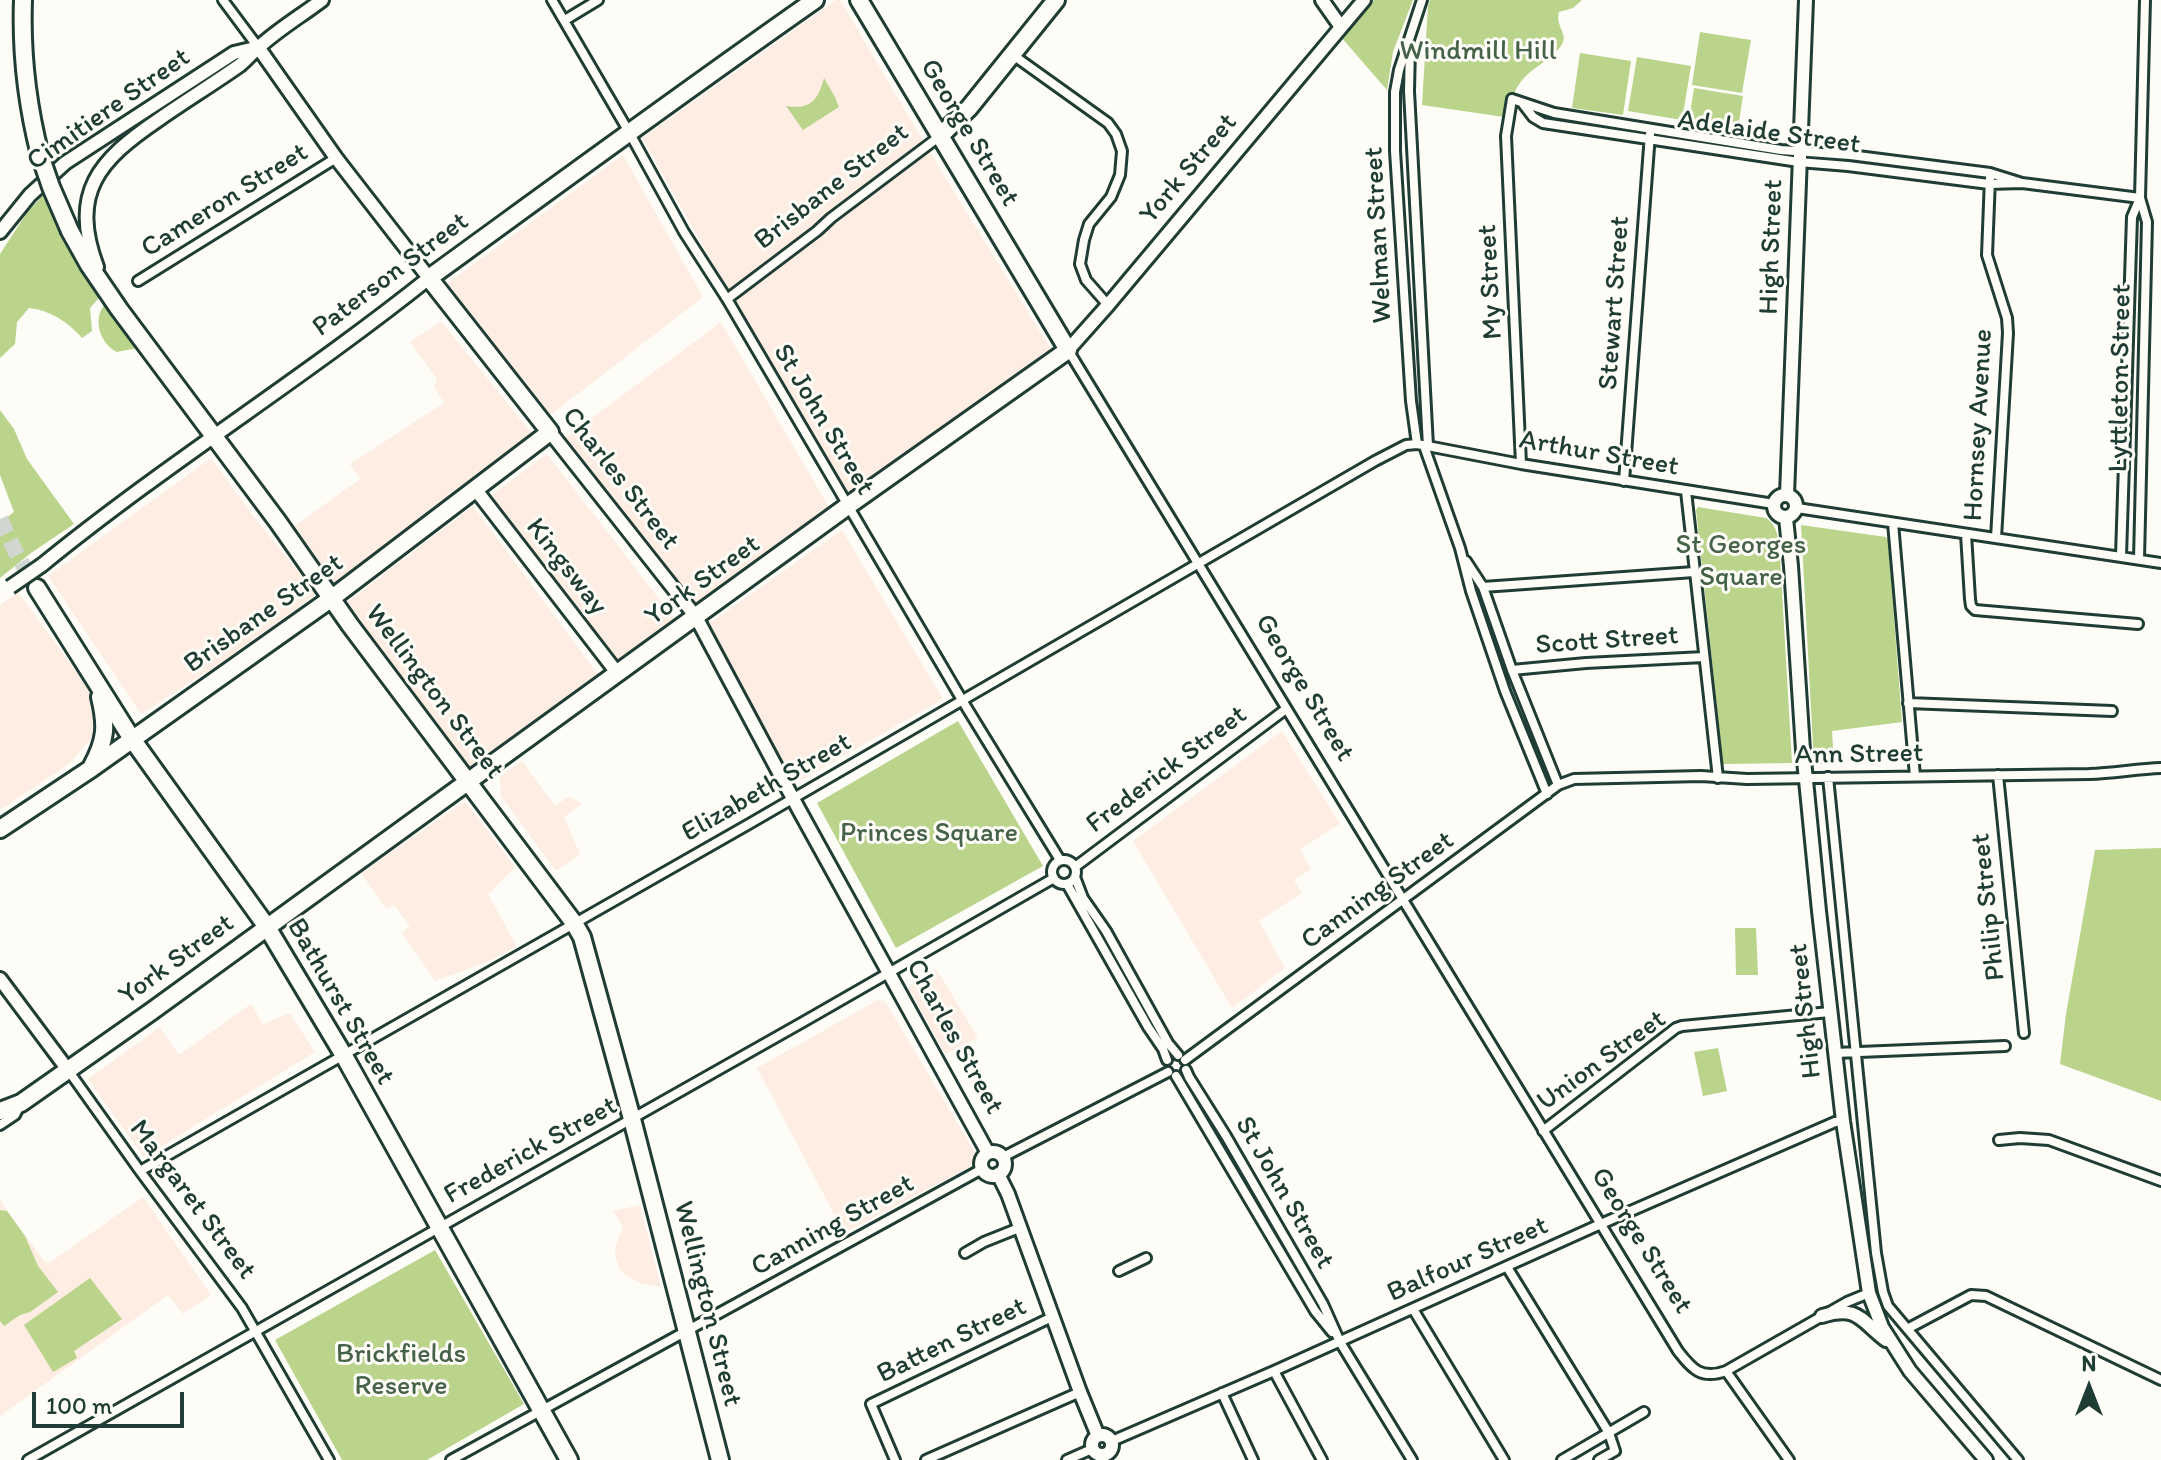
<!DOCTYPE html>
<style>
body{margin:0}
#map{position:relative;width:2161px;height:1460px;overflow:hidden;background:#fdfcf7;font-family:Itim,sans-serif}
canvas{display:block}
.north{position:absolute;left:2049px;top:1348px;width:80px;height:80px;-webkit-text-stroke:6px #fdfcf7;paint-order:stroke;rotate:0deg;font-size:22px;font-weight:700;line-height:32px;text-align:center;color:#1f3d34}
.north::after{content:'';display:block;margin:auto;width:28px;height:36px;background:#1f3d34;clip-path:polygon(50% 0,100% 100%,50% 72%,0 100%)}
.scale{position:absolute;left:32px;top:1392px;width:152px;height:36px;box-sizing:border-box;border:4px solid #1f3d34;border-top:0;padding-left:10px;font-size:24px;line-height:28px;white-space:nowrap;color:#1f3d34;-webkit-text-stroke:6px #fdfcf7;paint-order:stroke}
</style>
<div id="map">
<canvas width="2161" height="1460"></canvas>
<div class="north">N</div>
<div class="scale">100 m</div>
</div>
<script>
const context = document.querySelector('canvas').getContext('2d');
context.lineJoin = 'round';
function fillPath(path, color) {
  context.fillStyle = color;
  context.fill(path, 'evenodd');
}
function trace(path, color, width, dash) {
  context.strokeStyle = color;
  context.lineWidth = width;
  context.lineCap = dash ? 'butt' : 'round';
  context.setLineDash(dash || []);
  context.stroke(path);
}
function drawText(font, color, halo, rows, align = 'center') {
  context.font = font + ' Itim,sans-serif';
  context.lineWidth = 6;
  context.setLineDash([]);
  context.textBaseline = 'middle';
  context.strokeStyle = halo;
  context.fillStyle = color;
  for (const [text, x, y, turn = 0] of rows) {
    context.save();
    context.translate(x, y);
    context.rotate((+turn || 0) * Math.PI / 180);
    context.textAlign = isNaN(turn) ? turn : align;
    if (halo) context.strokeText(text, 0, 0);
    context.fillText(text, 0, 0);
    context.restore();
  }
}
fillPath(new Path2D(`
 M836 0H840L934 159 1052 351 850 495 726 287 642 138Z
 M623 155 703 297 548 417 445 285Z
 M441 321 532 434 335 586 292 528 360 479 350 464 444 403 434 387 437 379 410 342Z
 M721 322 830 509 697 605 565 438Z
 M547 454 677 622 614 666 488 498Z
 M211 458 253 516 317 594 215 667 141 714 48 576Z
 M473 506 599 676 469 769 346 603Z
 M842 530 943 699 795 784 707 625Z
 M18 592 98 701 99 730 70 763 0 810V605Z
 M1282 731 1340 824 1300 849 1311 869 1294 880 1302 893 1259 921 1285 968 1232 1008 1133 841Z
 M522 761 555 806 569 796 582 804 564 817 580 854 556 871 501 796 500 776Z
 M465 801 515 867 488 894 517 947 487 962 435 981 402 933 410 926 394 905 386 909 361 873Z
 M937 970 978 1038 945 1054 908 987Z
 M878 1000 885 1001 976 1154 970 1167 844 1233 757 1068Z
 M251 1004 264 1026 267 1022 290 1013 315 1052 144 1157 88 1079 160 1027 179 1055Z
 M143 1197 211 1295 183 1314 168 1295 0 1416V1200L43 1260 49 1263Z
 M640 1205 661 1287 640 1283 625 1275 619 1268 616 1258 615 1248 623 1227 613 1211Z`), '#feede2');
fillPath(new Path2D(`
 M1374 0H1413L1393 52 1387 90 1341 37Z
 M1430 0H1582L1573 8 1559 12C1555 25 1567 33 1563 42 1559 53 1539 65 1530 72 1516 84 1510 101 1504 117L1422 105 1428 6Z
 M1700 32 1751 40 1742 93 1692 85Z
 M1580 53 1631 61 1623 115 1572 108Z
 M1637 57 1691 66 1682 120 1628 111Z
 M824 78 835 97 839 107 803 130 786 106C811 110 818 100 824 78Z
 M1694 88 1743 96 1737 135 1688 127Z
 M45 193 66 240 99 298 90 308 92 331 82 338C68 322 50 310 29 308L17 322 15 344 0 358V254L26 214Z
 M105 304 137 348 117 352C100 344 92 319 105 304Z
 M0 410 14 429 27 459 74 524 31 553 0 578V523L14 512 0 475Z
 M1698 507 1766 518C1779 526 1779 543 1780 557L1792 763 1723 764 1696 510Z
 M1801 525 1886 537 1888 540 1902 722 1832 731 1834 764H1815L1812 762 1813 745Z
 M958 721 1043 866 896 948 817 803Z
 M2161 848V1101L2060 1064 2066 1014 2095 850Z
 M1735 928H1756L1758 975H1736Z
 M1718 1048 1727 1091 1703 1096 1694 1052Z
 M0 1210 7 1211 25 1236 38 1266 58 1292 30 1312 20 1315 4 1326 0 1321Z
 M435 1250 524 1404 427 1460H342L275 1340Z
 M90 1278 122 1319 74 1351 77 1358 53 1372 24 1325Z`), '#bad48b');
trace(new Path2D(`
 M0 519 17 555 37 588`), '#d1d6d0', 16, [16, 8]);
const street = new Path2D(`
 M223 0 258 47
 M552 0 629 132 684 232 727 299 962 700 1060 860
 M565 20 598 0
 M1410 47 1409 91 1428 446
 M1013 55 1108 123 1116 134 1122 151 1120 175 1111 197 1089 224 1084 240 1080 264 1086 280 1108 305
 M1523 104 1533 117 1543 123 1799 162 1848 166 1989 184 2022 183 2140 198
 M1990 178 1987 255 2007 318 2008 333 1996 538
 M138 281 336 158
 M727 299 817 231 831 218 940 136
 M1068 350 1678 1351C1692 1369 1701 1380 1726 1371L1847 1302 1869 1293
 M1417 444 1411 401 1395 151V92L1399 70 1422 0
 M1424 446 1460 548 1471 591 1505 691 1547 794
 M1521 464 1506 136 1512 99 1554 113 1781 150 1850 155 1990 173 2022 183
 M1624 481 1650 134
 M1686 491 1718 778
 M1797 508 2161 563
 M1893 523 1915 776
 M1966 534 1970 599 1971 606 1975 610 2138 624
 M2121 556 2132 217 2140 198
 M2139 559 2147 222 2140 198 2145 0
 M1466 561 1483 587 1512 670 1558 785
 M1483 587 1694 572
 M1512 670 1586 663 1704 657
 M1908 703 2112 711
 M1998 775 2024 1033
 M1828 777 1876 1253 1883 1292 1888 1306 2018 1460
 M1052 872a12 12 0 1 1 24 0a12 12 0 1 1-24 0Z
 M1075 867 1286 709
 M1075 877 1083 898 1106 931 1168 1043 1178 1055
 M1067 884 1148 1027 1163 1049 1167 1060
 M1835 1053 2005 1046
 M1185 1060 1558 785 1574 779 1701 776 1747 779 2089 774C2114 773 2137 769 2161 768
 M68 1070 140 1171 242 1308 329 1460
 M1186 1070 1189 1077 1226 1136 1323 1304 1340 1342 1412 1460
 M1176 1076 1315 1311 1332 1332
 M0 1125 15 1115 19 1107
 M1543 1131 1676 1028 1682 1026 1830 1012
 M1999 1140 2020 1138 2049 1140 2161 1181
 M1003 1157 1168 1072
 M140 1171 749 824 1375 461 1406 445 1417 444 1521 464 1774 504
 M965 1253 984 1242 1019 1228
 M1507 1267 1609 1433 1615 1451 1599 1460
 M1119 1271 1146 1258
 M1413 1309 1504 1460
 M1909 1328 1971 1295 1986 1296 2161 1380
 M1274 1371 1322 1460
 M1726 1371 1789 1460
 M1222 1393 1253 1460
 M1112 1441 1274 1371 1594 1227 1835 1122 1843 1121
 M28 1460 803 1022 1054 878
 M451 1460 982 1169
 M895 1460 871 1404 1052 1317
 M926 1460 1080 1392
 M1067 1460 1092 1449
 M1562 1460 1644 1412`);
const secondary = new Path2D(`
 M1322 0 1341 27
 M0 232 30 195 65 163 234 53 255 48
 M97 267C69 193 99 160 158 120 185 101 213 84 240 65 246 60 252 53 258 48 277 30 301 16 322 0
 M1068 350 1108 305 1364 0
 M550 432 696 617 798 808 988 1153
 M476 490 618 674
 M1774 506a11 11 0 1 1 22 0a11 11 0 1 1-22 0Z
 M1787 495 1806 0
 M1786 518 1791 566 1803 750 1819 911 1843 1121 1869 1293 1882 1327 1910 1371 1986 1460
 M42 565C167 463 304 378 429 278L336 158 258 47
 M0 979 68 1070
 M981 1164a12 12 0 1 1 24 0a12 12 0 1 1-24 0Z
 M998 1174 1008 1194 1080 1392 1098 1436
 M1822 1316C1858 1305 1860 1320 1886 1340
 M1092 1445a10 10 0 1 1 20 0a10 10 0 1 1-20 0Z`);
const highway = new Path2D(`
 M23 0C21 54 27 104 40 155
 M940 136 969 108 1056 0
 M70 231 89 265 119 309 278 522 350 625 574 923 582 937 632 1119 720 1460
 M37 588 132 739 267 927 343 1054 569 1460
 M92 766C106 740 107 726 100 697
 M0 829 92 768 332 598 550 432 429 278C557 185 685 91 815 0
 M0 1111 21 1103 152 1011 849 505 1068 350 859 0`);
trace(street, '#1f3d34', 14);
trace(secondary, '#1f3d34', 18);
trace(highway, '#1f3d34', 22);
trace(street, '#fdfcf7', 8);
trace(secondary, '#fdfcf7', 12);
trace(highway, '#fdfcf7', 16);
const secondaryBridge = new Path2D(`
 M10 587 42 565`);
const highwayBridge = new Path2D(`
 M40 155 51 187 70 231`);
trace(secondaryBridge, '#1f3d34', 18, []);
trace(highwayBridge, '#1f3d34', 22, []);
trace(secondaryBridge, '#fdfcf7', 12);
trace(highwayBridge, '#fdfcf7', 16);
drawText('28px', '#46634a', '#fdfcf7', [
 ["Windmill Hill",1478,52],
 ["St Georges",1741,546],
 ["Square",1741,578],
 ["Princes Square",929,834],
 ["Brickfields",401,1355],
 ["Reserve",401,1387]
]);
drawText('28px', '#1f3d34', '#fdfcf7', [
 ["Cimitiere Street",109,110,-35],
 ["George Street",969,133,59],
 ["Adelaide Street",1769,133,8],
 ["York Street",1189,169,-50],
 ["Brisbane Street",832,187,-38],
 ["Cameron Street",225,201,-32],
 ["Welman Street",1379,235,-93],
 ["High Street",1772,247,-88],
 ["Paterson Street",391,275,-37],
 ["My Street",1491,282,-93],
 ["Stewart Street",1615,303,-86],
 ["Lyttleton Street",2121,378,-89],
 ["St John Street",823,420,59],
 ["Hornsey Avenue",1979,425,-87],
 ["Arthur Street",1599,454,10],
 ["Charles Street",620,479,52],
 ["Kingsway",566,567,52],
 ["York Street",703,581,-36],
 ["Brisbane Street",264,614,-35],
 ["Scott Street",1607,641,-4],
 ["George Street",1304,688,59],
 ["Wellington Street",434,692,53],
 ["Ann Street",1859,755,-1],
 ["Frederick Street",1167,770,-37],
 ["Elizabeth Street",767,788,-30],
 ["Canning Street",1378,891,-36],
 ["Philip Street",1989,907,-96],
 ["York Street",177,960,-36],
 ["Bathurst Street",340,1002,60],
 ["High Street",1806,1011,-96],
 ["Charles Street",954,1037,61],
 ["Union Street",1602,1061,-36],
 ["Frederick Street",531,1151,-29],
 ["St John Street",1284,1193,60],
 ["Margaret Street",192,1200,53],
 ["Canning Street",833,1226,-29],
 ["George Street",1641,1241,58],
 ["Balfour Street",1468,1260,-24],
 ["Wellington Street",707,1304,76],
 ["Batten Street",952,1341,-26]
]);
</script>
